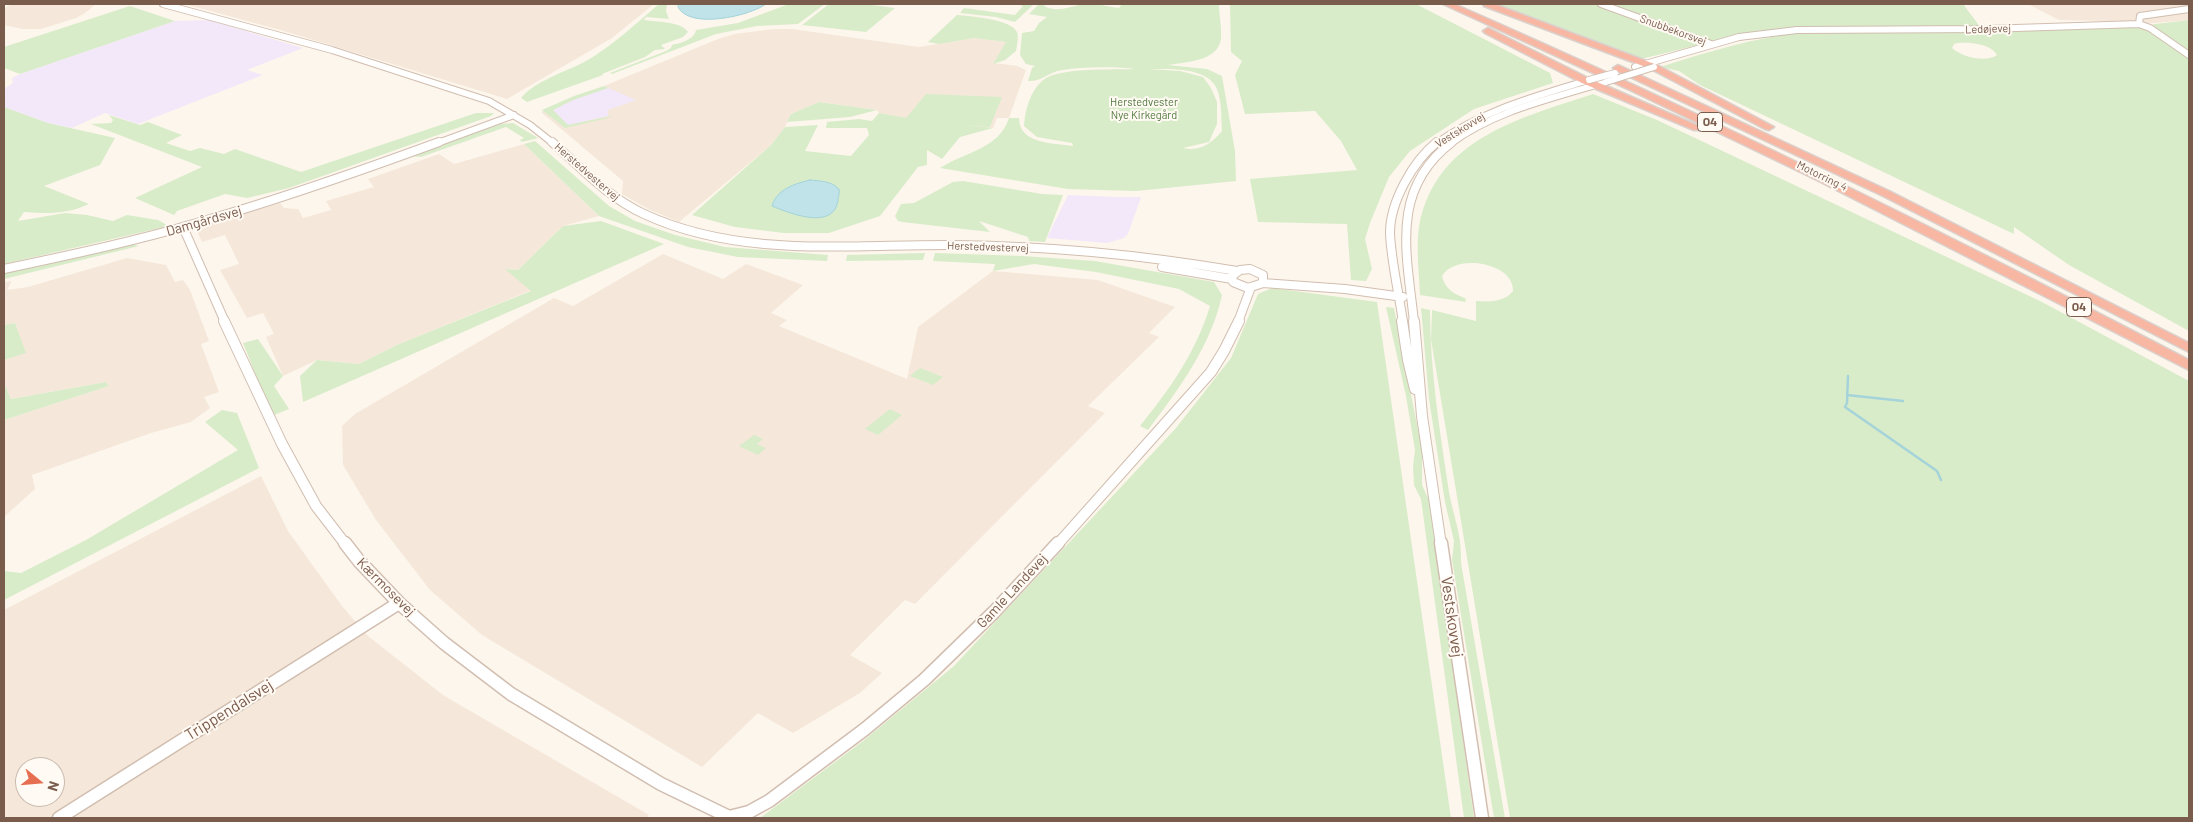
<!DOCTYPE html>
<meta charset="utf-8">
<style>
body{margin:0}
#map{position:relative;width:2193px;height:822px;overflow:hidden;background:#fdf6ec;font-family:Barlow,sans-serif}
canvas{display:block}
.frame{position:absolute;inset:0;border:5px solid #7a5c4d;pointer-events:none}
.north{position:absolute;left:15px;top:757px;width:50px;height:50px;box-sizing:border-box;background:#fffaf3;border:1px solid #cabbb1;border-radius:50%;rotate:107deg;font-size:14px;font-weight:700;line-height:20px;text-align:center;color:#7a5c4d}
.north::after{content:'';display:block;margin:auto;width:18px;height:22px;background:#e76f51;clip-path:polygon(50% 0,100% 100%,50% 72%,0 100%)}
</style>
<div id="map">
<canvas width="2193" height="822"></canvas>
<div class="frame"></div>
<div class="north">N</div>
</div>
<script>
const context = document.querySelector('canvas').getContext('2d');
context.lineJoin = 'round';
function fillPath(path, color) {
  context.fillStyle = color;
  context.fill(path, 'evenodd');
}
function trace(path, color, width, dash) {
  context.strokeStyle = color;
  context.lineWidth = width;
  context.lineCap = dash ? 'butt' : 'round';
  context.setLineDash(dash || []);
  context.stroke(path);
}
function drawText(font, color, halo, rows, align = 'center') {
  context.font = font + ' Barlow,sans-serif';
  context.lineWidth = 4;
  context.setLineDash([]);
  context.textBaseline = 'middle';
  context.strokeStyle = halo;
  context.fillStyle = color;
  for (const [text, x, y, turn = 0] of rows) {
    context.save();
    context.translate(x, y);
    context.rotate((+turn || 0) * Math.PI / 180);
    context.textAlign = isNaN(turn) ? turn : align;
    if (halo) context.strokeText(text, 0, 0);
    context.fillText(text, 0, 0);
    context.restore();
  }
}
fillPath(new Path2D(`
 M11 4H96L85 13 76 18 41 29H22L4 25V9Z
 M185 4H654L612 38 507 99 284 31Z
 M2028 4H2189V20L2119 26 2105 21 2059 20Z
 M773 29H792L919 47 974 38 1007 42 994 63 1017 66 1026 70 1009 118H997L993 128 904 118 879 113 877 110 819 102 791 114 785 127 771 145 679 222 648 209 622 194 623 181 541 112 718 39 735 34Z
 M524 144 599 216 563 226 518 270 506 269 532 290 399 344 359 364 317 360 283 376 266 337 274 334 263 313 247 318 220 270 239 264 225 235 202 242 197 231 205 225 280 203 284 208 298 209 303 218 331 210 326 201 374 187 368 179 439 154 454 164Z
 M663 254 723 279 746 264 803 285 771 313 787 320 779 326 907 379 918 327 993 271 1098 280 1175 307 1149 333 1159 337 1088 406 1105 413 915 604 905 600 850 655 882 673 860 693 793 733 758 713 702 767 482 635 430 590 376 520 343 465 342 426 355 414 554 298 573 306Z
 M127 258 166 265 175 282 183 280 190 290 209 341 201 344 219 392 204 397 210 408 191 422 151 433 32 475 35 489 4 517V420L109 386 106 382 11 399 4 383V360L25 353 15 323 4 325V282L12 281 7 290 28 287Z
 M261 476 288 531 342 606 368 636 443 695 649 815 646 818H4V610ZM25 767H55V797H25Z`), '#f5e8da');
fillPath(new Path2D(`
 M209 20 303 48 247 70 263 75 138 124 105 113 72 128 48 123 4 107V92L6 91 4 89 13 83 12 78 20 74 175 21Z
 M608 88 636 100 608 110V116L568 125 553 110 573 100Z
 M1068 195 1117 197H1141L1128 234 1124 238 1107 243 1047 238Z`), '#f3e8fa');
fillPath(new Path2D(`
 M659 4H667L666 11 669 19 646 17 644 20C656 22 681 21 688 32L683 37 661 45 665 49 655 50 645 57 602 74 603 75 527 102 521 98C532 84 558 74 574 67 604 54 634 25 659 4Z
 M789 4H825L798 24 757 26 716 34 612 74 610 73 666 51 671 48 672 45C681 43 694 40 696 30L738 23Z
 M829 4H864L895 8 866 32 802 25Z
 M1017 4H1034L1015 22 996 17 960 13 964 8 1015 15 1023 6Z
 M1039 4H1046L1044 6C1059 14 1071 5 1087 4 1097 3 1108 7 1119 8L1122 4H1219C1219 15 1222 28 1221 39 1218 62 1184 62 1168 65L1207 69 1222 76 1235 151 1236 181 1136 191 1068 189 940 168C965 152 999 149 1009 118H1019C1019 144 1053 143 1073 146L1072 143 1037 137 1024 126C1025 110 1030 91 1043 80 1060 67 1112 70 1134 69 1118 66 1073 67 1057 71 1046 75 1039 82 1028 81L1032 68 1035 66 1026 64 1020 55 1022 33 1034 31 1039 23 1047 17 1029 14ZM1148 69C1169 69 1211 66 1218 92 1222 104 1221 119 1222 131 1212 143 1200 152 1183 148L1209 142 1217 124V102L1211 88 1203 77 1180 71Z
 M1230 4H1416L1550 73 1553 83 1474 109 1410 151 1389 177 1370 223 1365 239 1372 269 1366 281 1351 280 1347 224 1258 222 1250 179 1357 170 1341 141 1315 111 1245 114 1235 75 1242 61 1231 52Z
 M1494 4H1963L1981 28 1817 27 1752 32 1641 59Z
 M130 6 175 21 20 74 4 68V47Z
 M957 15C969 16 1011 19 1017 32 1019 37 1017 46 1016 51L1005 60 993 64 1006 42 974 38 939 44 928 42Z
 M2189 20V52L2151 25 2155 24Z
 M2135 25 2148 29 2189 58V331L2069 265 2014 227V234L1700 85 1679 71 1660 67C1707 52 1753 38 1803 32ZM1958 43C1970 42 1991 44 1997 55 1986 63 1962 57 1952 48L1954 44Z
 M604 86 608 88 573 100 553 110 568 125 612 116 608 118 565 128 542 110 574 96Z
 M926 94 1002 97 990 127 960 124 993 128 960 137 942 159 927 150V165L918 167 880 216 829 233H784L735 227 692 215 771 145 785 127 818 125 805 151 851 156 869 135 867 128H826L827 122 859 119 872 121 879 113 906 118Z
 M1593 94 1657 120 2042 302 2189 381V818H1510L1431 339 1432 310 1476 321V301C1489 302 1505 302 1513 291 1514 262 1455 253 1442 276 1445 289 1454 294 1465 298L1466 302 1420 295C1419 275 1416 246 1419 227 1435 138 1521 118 1593 94Z
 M819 102 877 110 850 117 787 122 791 114Z
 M4 107 48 123 115 138 100 165 44 186 89 204C69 214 47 214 24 212L18 221 65 213 87 215 113 221 127 215 158 220 169 226 4 264Z
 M476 113H494L491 116 289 188 247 198 225 194 177 211 174 215 135 198 202 167 91 124 111 123 113 120 109 115 140 125 148 122 182 135 166 143 190 151 200 148 224 154 235 149 301 172Z
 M513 123 538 138 522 142 520 140 524 138 506 127 421 157 410 156 500 124Z
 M535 141 609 206 635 221 675 235 725 247 828 255 827 261 738 257 688 247 599 216 524 144Z
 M963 181 1042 194 1063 195 1045 242 1029 241 1028 237 979 221 990 232 902 222 898 221 895 216 901 204 914 203 953 182Z
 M601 221 664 244 303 402 300 376 317 360 359 364 399 344 531 291 505 269 518 270 563 226Z
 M130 244 139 246 4 279V271Z
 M925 253 923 260 846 261 847 255Z
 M935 253 1023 256 1095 261 1214 282 1222 295C1211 346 1179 389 1148 430L1140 426C1170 389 1196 352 1210 306L1179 289 1096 272 1034 264 993 271 995 264 933 261Z
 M1272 288 1377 302 1451 818H760L863 741 954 666 1176 428 1231 358 1258 294Z
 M1386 307 1394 308 1422 450V485L1429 500 1474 818H1464L1421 499 1414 485 1413 466 1415 450 1406 396Z
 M1421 308 1430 310C1430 371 1440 432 1449 492 1454 519 1462 534 1461 563L1505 818H1494L1452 560 1454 541 1445 502 1429 399Z
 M15 323 26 353 4 360V325Z
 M258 339 283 376 274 386 289 409 272 416 243 343Z
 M920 368 943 377 933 385 910 376Z
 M106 382 109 386 4 420V383L11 399Z
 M890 409 902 415 878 435 865 429Z
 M222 410 237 413 259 468 4 600V571L21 573 86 540 238 450 205 422Z
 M754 435 763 439 757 444 766 448 758 455 739 446Z`), '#d8ecc9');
const water = new Path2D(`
 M679 4H766C750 16 689 30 678 7Z
 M810 180C821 181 831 181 839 189 840 194 838 196 838 201 833 231 789 213 772 206 777 189 794 184 810 180Z`);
fillPath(water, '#bfe3e8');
trace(water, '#a5d3da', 1);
trace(new Path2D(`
 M1848 376 1847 403 1845 407 1937 471 1941 480
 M1847 395 1903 401`), '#a5d3da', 2.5);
const minorFar3 = new Path2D(`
 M163 4 332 50 489 101 530 125 554 144
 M1601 4 1711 44
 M2139 24 2140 16 2189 9
 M1635 67 1739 37 1797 30 1985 29 2139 24 2150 28 2189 55
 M435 144 514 115
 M1435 144C1484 110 1533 97 1589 80
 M1450 144C1494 111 1550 99 1602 83`);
const minorFar2 = new Path2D(`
 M552 142C581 168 609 198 644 214 741 259 852 244 955 245 1049 246 1143 255 1237 271
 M183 227 225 322
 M1162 267 1232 279
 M4 269C70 255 136 241 200 222 281 199 360 171 439 142
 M1250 269 1263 275V283L1248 288 1233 282 1232 276 1240 270Z
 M1263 283 1345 289 1403 297
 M1238 322 1251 287
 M1403 322C1399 294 1391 260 1390 233 1390 202 1413 161 1437 142
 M1414 322C1407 254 1389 190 1452 142`);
const minorFar1 = new Path2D(`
 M224 321 282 444 316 506 346 545
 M1402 321 1408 360 1415 389
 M1414 321 1422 416 1441 545
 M1057 545 1211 372 1224 351 1239 321`);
const minor = new Path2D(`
 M345 543 359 561 399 603 444 643 511 694 661 784 729 817 749 812 769 801 865 729 924 680 994 612 1058 543
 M1441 543 1482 818
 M59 818 399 603`);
const highway = new Path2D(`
 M1443 4H1454C1704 113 1948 234 2189 360V370L1817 180 1632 91Z
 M1483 4H1494L1657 65 1774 127 1769 130 1765 129 1651 69 1484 6Z
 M1488 28 1590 79 1703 128 1702 130H1694L1582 83 1485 33 1483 31Z
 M1618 65 1889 191 2189 343V352L1881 195 1615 70 1613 68Z`);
trace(minorFar3, '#d1beb0', 8);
trace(minorFar2, '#d1beb0', 10);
trace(minorFar1, '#d1beb0', 12);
trace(minor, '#d1beb0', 15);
trace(highway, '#dad1cd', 3);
trace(minorFar3, '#fff', 6);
trace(minorFar2, '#fff', 8);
trace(minorFar1, '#fff', 10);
trace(minor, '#fff', 12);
fillPath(highway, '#f7b7a3');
const minorBridge = new Path2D(`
 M1589 80 1615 73
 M1606 82 1654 67`);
trace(minorBridge, '#d1beb0', 8, []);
trace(minorBridge, '#fff', 6);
drawText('11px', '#7a5c4d', '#fffaf3', [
 ["Ledøjevej",1988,29,-2],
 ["Snubbekorsvej",1673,30,20],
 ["Vestskovvej",1460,130,-32],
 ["Herstedvestervej",587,172,41],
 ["Motorring 4",1822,176,26],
 ["Herstedvestervej",988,247,2]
]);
drawText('11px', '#537a41', '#fffaf3', [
 ["Herstedvester",1144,102],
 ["Nye Kirkegård",1144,115]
]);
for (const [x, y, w] of [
 [1710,122,25],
 [2079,307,25]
]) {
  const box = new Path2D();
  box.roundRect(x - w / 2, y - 9.5, w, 19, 4);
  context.fillStyle = '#fffaf3';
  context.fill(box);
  trace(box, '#7a5c4d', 1);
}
drawText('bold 12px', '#7a5c4d', null, [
 ["O4",1710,122],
 ["O4",2079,307]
]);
drawText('14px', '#7a5c4d', '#fffaf3', [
 ["Damgårdsvej",204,221,-16],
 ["Kærmosevej",386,587,45],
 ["Gamle Landevej",1012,591,-47]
]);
drawText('16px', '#7a5c4d', '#fffaf3', [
 ["Vestskovvej",1452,617,82],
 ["Trippendalsvej",229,710,-32]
]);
</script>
